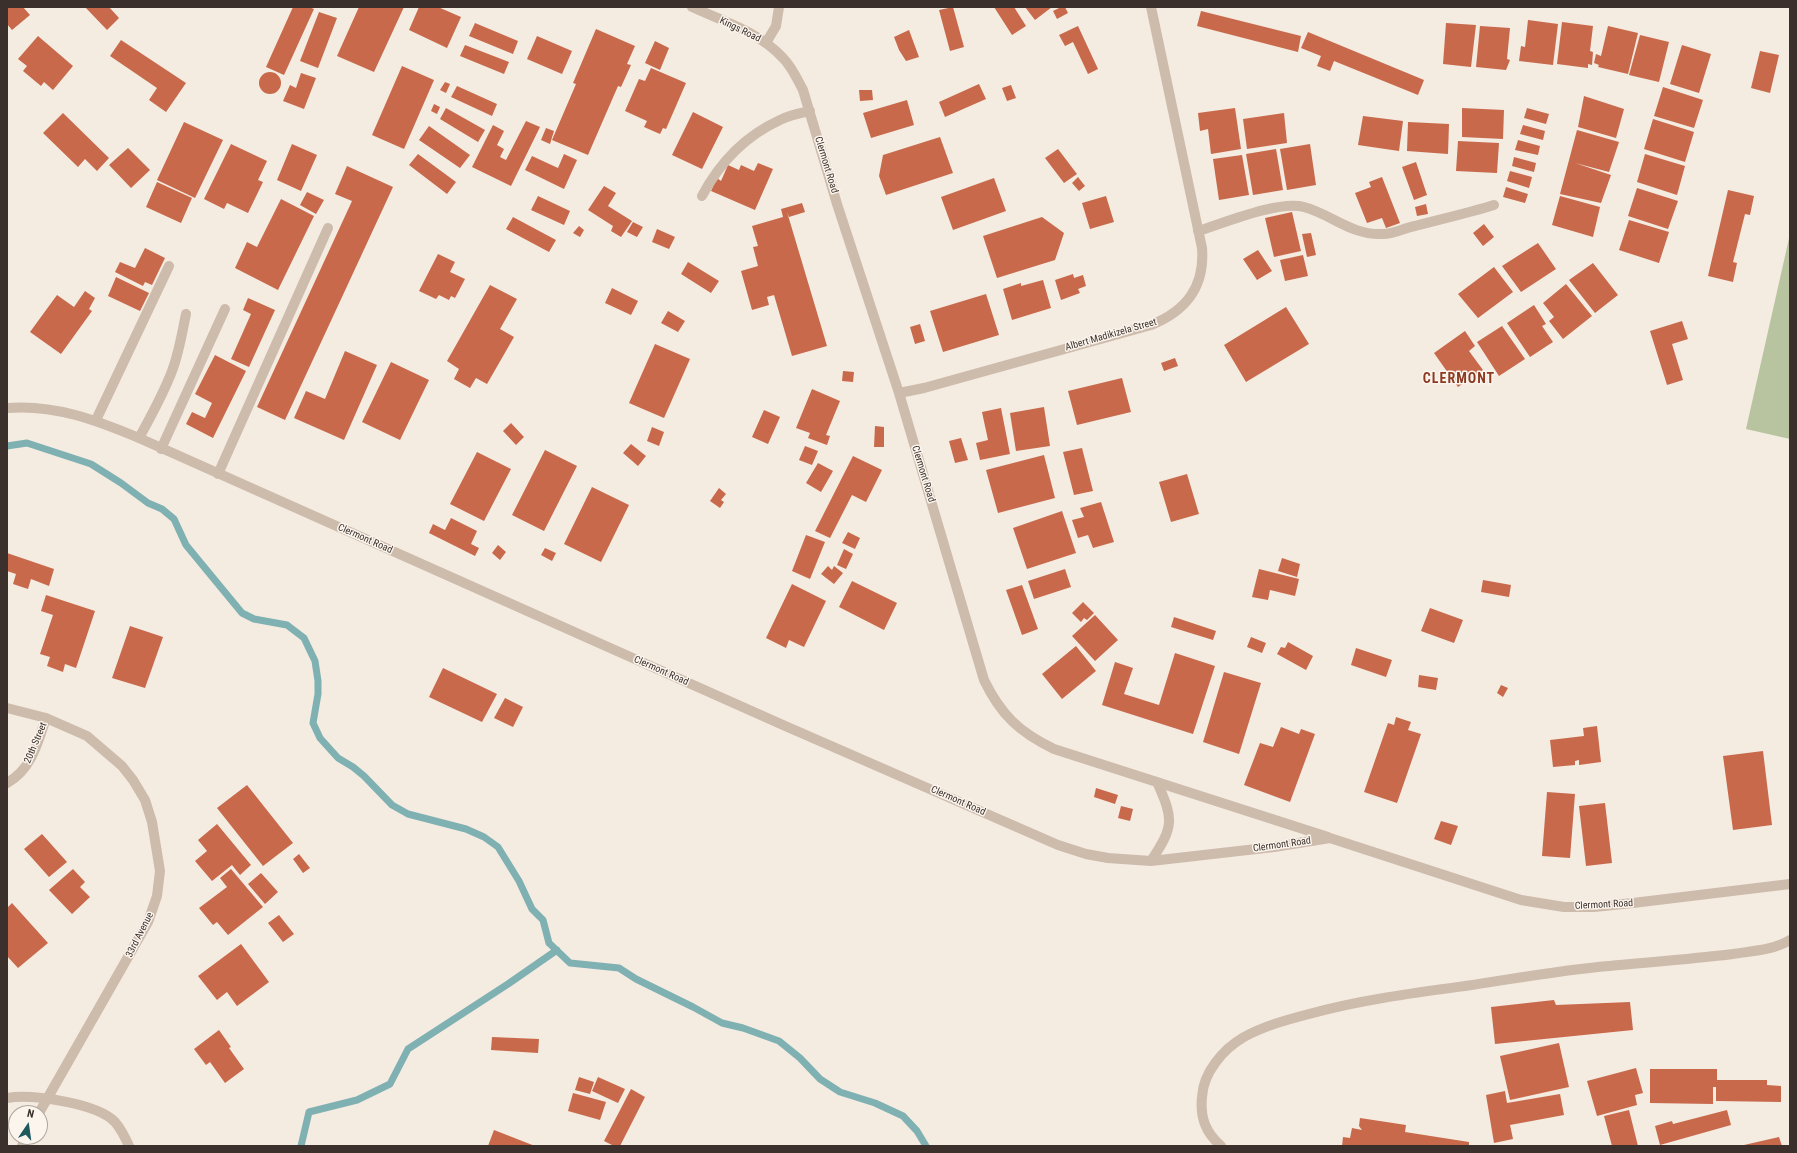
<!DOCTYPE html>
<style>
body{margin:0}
#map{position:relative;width:1797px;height:1153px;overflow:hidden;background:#f4ebe1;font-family:"Roboto Condensed",sans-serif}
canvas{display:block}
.frame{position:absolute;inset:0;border:8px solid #3b302b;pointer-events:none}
.north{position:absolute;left:8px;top:1105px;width:40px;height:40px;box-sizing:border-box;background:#fbf5ee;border:1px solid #aea6a0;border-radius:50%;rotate:13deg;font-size:11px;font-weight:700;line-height:16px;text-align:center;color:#3b302b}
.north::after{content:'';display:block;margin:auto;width:14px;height:18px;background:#1f5a5e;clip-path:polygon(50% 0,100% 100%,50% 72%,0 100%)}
</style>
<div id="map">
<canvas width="1797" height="1153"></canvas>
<div class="frame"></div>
<div class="north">N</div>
</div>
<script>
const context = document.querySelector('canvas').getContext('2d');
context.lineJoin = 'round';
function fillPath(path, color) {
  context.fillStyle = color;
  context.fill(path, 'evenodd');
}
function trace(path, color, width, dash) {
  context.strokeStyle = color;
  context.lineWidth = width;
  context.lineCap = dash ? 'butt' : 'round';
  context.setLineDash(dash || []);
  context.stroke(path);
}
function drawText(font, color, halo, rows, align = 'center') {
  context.font = font + ' "Roboto Condensed",sans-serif';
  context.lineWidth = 3;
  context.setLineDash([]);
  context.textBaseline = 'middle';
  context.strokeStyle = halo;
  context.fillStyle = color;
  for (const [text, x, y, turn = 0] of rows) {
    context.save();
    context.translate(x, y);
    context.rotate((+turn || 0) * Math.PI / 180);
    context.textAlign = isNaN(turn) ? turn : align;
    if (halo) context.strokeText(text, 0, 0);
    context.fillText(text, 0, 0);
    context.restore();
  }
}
fillPath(new Path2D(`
 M1790 234V439L1746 429Z`), '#b8c4a0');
trace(new Path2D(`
 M7 446 27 443 91 464 121 483 148 503 162 509 174 519 186 545 242 613 254 619 287 625 304 638 315 661 318 681V694L313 723 320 738 338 758 353 767 364 776 392 805 408 814 466 829 484 837 498 847 519 881 532 909 543 920 549 943 570 963 619 968 636 979 693 1007 722 1023 743 1028 779 1041 800 1058 820 1079 840 1092 875 1103 903 1116 917 1131 926 1146
 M301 1146 309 1112 357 1100 390 1084 408 1049 508 984 557 950`), '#7fb0b2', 7);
fillPath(new Path2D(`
 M7 7H23L30 15 12 30 7 24Z
 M85 7H109L119 18 107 30Z
 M293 7H309L314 9 284 75 266 67Z
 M359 7H404L374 72 337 56Z
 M419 7H438L461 17 447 48 409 30Z
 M953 7 964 47 950 51 939 10Z
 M994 7H1014L1026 26 1012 35Z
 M1025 7H1052L1035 20Z
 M1061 7H1065L1068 13 1057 19 1053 11Z
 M1201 11 1301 36 1298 52 1197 26Z
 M319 12 337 18 318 68 300 61Z
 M1528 20 1558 24 1553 65 1519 61 1521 46 1525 47Z
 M1562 22 1593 26 1590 51 1593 52 1592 65 1588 64V68L1557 64Z
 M475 23 518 41 513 54 469 36Z
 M1446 23 1476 25 1471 67 1443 64Z
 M1078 26 1098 69 1088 74 1073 42 1065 46 1059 35Z
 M1480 26 1510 28 1507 59 1510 60 1506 70 1476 67Z
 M1608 26 1638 33 1628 74 1598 67 1599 65 1594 63 1596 54 1601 56Z
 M596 29 635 46 627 64 631 65 621 87 618 86 588 155 552 140 576 84 573 83Z
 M909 30 919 57 906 61 899 50 894 37Z
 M1308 32 1424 80 1418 95 1334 61 1330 71 1317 66 1321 56 1301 48Z
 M1640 35 1669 42 1659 82 1629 75Z
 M38 36 73 66 53 90 44 82 41 86 23 71 27 66 18 59Z
 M537 36 572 51 562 74 527 59Z
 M121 40 186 83 166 112 149 100 157 88 110 56Z
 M655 41 669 48 660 70 645 63Z
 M465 45 509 62 504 74 460 56Z
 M1682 45 1711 54 1699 93 1670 84Z
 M1760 51 1779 55 1770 93 1751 88Z
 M402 66 434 80 404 149 372 135Z
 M651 68 686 83 666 129 663 128 660 134 644 127 647 121 625 111 639 79 645 81Z
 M259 83a11 11 0 1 1 22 0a11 11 0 1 1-22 0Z
 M301 73 316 78 304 109 283 101 290 85 296 88Z
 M445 82 450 84 446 93 440 90Z
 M979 84 986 99 945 117 939 102Z
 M1011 85 1016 98 1007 101 1002 88Z
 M457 86 497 104 492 116 451 97Z
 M1663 87 1703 100 1694 128 1654 116Z
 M859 90H872L873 100 860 101Z
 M1584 96 1624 109 1616 138 1578 127Z
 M907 100 914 125 871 138 863 113Z
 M434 104 440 107 437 114 431 111Z
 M446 108 485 130 478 142 440 119Z
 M1235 108 1241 149 1211 154 1208 129 1200 131 1198 113Z
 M1462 108 1504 110 1503 139 1462 137Z
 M1527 108 1549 114 1546 124 1524 118Z
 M693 112 723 127 702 169 672 155Z
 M63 113 109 158 97 171 85 159 78 167 43 133Z
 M1284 113 1287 143 1247 149 1243 119Z
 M1363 116 1403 121 1399 151 1358 145Z
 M1653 119 1694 132 1685 162 1644 149Z
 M526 121 540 127 511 186 472 167 493 125 504 131 497 145 504 149 500 157 506 160Z
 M184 122 223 140 195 198 157 180Z
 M1408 122 1449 124 1448 154 1407 151Z
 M1523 125 1545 131 1543 140 1520 134Z
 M429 126 470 155 460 168 419 140Z
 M546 128 554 131 550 144 541 140Z
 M1577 130 1619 142 1609 172 1575 163 1611 175 1601 203 1560 194Z
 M940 137 953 173 886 195 879 176 883 155Z
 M1518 140 1540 146 1538 155 1515 150Z
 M1458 141 1499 143 1497 173 1456 171Z
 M231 144 267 161 258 180 263 182 248 213 227 203 224 209 204 199Z
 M292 144 317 155 301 191 277 180Z
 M1310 144 1316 185 1287 190 1280 149Z
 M128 148 150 170 131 188 109 165Z
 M1058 149 1077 174 1064 183 1045 158Z
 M1276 149 1283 190 1253 195 1246 154Z
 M418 154 456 182 447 194 409 165Z
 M564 154 577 160 564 189 525 170 532 156 558 168Z
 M1645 154 1685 166 1677 195 1637 182Z
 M1242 155 1249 195 1219 200 1213 159Z
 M1514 157 1536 163 1534 172 1512 166Z
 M1416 162 1427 195 1414 200 1402 167Z
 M758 163 773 169 755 210 711 191 717 178 721 181 728 165 739 170 741 165 754 171Z
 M347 166 393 187 285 420 257 407 352 201 335 194Z
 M1510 171 1532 177 1529 188 1507 181Z
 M1078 177 1085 186 1079 191 1072 183Z
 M1382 177 1400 223 1386 228 1382 218 1367 223 1355 193 1371 187 1369 182Z
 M994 178 1006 211 953 230 941 197Z
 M157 182 192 198 181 223 146 207Z
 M604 186 616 193 608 206 632 221 621 237 611 231 613 226 588 210Z
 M1506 187 1528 194 1525 203 1503 197Z
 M1637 188 1678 201 1668 229 1628 216Z
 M1728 190 1754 196 1750 215 1745 214 1733 262 1737 263 1733 282 1708 276Z
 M307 192 324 200 316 214 300 205Z
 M538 196 570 211 564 225 531 210Z
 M1106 196 1114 222 1090 229 1082 203Z
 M1560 196 1600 207 1593 237 1552 225Z
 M281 199 314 216 278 290 235 268 247 242 257 247Z
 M802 203 805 212 789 217 787 212 827 346 792 356 774 295 767 297 769 305 752 310 741 271 758 266 753 247 758 246 752 226 783 217 781 209Z
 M1426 204 1428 214 1417 216 1415 207Z
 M1292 212 1301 251 1274 257 1265 218Z
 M513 217 556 240 549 252 506 229Z
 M1042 217 1064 233 1055 260 997 278 983 236Z
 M1629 220 1669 232 1659 263 1619 250Z
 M633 222 643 227 637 237 627 232Z
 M1484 224 1494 237 1483 246 1473 233Z
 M579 226 584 230 580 237 573 233Z
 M657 229 675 237 669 249 652 242Z
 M1311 233 1316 255 1307 257 1302 234Z
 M1538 243 1556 269 1521 292 1502 266Z
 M145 248 165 258 152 285 145 282 143 286 115 272 120 262 135 268Z
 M1258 250 1272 271 1257 280 1243 259Z
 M438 254 455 262 450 272 465 279 455 298 451 296 449 300 439 295 436 299 419 291Z
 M1303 255 1308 276 1285 281 1280 260Z
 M688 262 719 281 711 293 681 274Z
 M1593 263 1618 295 1595 313 1569 280Z
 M1494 267 1513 292 1478 318 1458 294Z
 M1073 274 1074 278 1083 275 1086 286 1078 289 1080 293 1061 300 1055 280Z
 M116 277 149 293 140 311 108 296Z
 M1043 280 1051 308 1012 320 1003 289 1021 283V286Z
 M1566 284 1592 316 1563 339 1549 321 1554 317 1543 303Z
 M490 285 517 299 500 329 514 337 487 384 476 378 470 388 454 379 459 369 447 361Z
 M612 288 638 301 631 315 605 303Z
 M85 291 95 298 89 309 92 311 61 354 30 332 57 295 74 307Z
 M986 294 999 335 943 352 930 311Z
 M248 298 275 310 249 367 231 359 251 314 243 310Z
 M1534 305 1546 324 1542 326 1553 342 1530 357 1507 323Z
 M1286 307 1309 344 1246 382 1224 345Z
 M668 311 685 321 678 332 661 323Z
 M1682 321 1688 339 1672 344 1683 380 1667 385 1650 331Z
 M920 324 925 341 915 344 910 327Z
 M1502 326 1525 359 1499 376 1477 342Z
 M1465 331 1475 346 1469 351 1483 370 1458 387 1434 353Z
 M655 344 690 359 664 418 629 403Z
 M345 351 377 365 344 440 294 418 306 391 325 399Z
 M215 355 246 371 213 438 186 424 192 412 205 418 212 403 195 394Z
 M1175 358 1178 366 1164 371 1161 363Z
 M391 362 429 380 400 440 362 422Z
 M843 371 854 372 853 382 842 381Z
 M1122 378 1131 412 1077 425 1068 391Z
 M812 389 840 401 826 435 830 436 827 445 808 438 810 433 796 428Z
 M1044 407 1050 446 1016 451 1010 413Z
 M1001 408 1010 454 980 460 976 443 988 440 982 412Z
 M764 410 780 417 768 444 752 437Z
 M511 423 524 437 516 445 503 431Z
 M875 426 884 427V447H874Z
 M652 427 664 432 659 446 647 441Z
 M961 438 968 460 955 463 949 441Z
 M631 444 646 456 638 466 623 453Z
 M805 446 818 451 812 465 799 460Z
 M1082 448 1093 491 1074 495 1063 452Z
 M545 450 577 466 544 531 512 515Z
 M477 452 511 469 484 521 450 504Z
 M1044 455 1055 498 998 513 986 470Z
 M853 456 882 470 866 502 852 495 830 538 815 531Z
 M818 463 833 471 821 492 806 483Z
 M1187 474 1199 514 1171 522 1159 482Z
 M592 487 629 505 601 562 564 544Z
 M719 488 726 494 721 500 724 502 720 508 710 501Z
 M1101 502 1114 542 1093 548 1088 535 1078 538 1072 520 1084 517 1080 508Z
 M1062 511 1076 553 1027 569 1013 528Z
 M451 518 477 531 471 544 479 548 475 556 429 533 433 524 445 530Z
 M848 532 860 538 855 549 842 543Z
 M806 535 825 542 810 579 792 571Z
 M498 545 506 552 500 560 492 553Z
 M545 548 556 553 552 561 541 555Z
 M844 549 853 554 846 569 837 565Z
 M7 553 54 569 49 586 31 579 28 589 13 584 16 574 7 571Z
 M1282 558 1300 564 1297 577 1278 571Z
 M828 566 832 570 834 566 843 573 834 584 821 574Z
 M1065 569 1071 587 1034 599 1028 581Z
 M1259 569 1299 579 1295 596 1270 590 1268 600 1252 597Z
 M1483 580 1511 585 1509 597 1481 592Z
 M852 581 897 603 884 630 839 607Z
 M792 584 826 601 804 647 789 640 786 648 766 638Z
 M1022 585 1038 629 1022 635 1006 590Z
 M46 595 95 611 76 668 65 664 63 672 47 666 50 657 40 654 53 615 41 611Z
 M1083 602 1094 613 1087 620 1084 618 1081 622 1072 613Z
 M1430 608 1463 620 1454 643 1421 631Z
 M1095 615 1118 640 1095 661 1072 636Z
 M1174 617 1216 631 1213 640 1171 627Z
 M130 626 163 637 145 688 112 678Z
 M1251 637 1266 643 1262 653 1247 647Z
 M1288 642 1313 656 1306 670 1277 654 1281 647 1285 648Z
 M1076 646 1096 671 1062 699 1042 674Z
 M1356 648 1392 660 1386 677 1351 665Z
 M1175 653 1215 666 1193 734 1102 705 1115 662 1133 668 1124 694 1159 705Z
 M443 668 497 694 482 722 429 697Z
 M1224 672 1261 683 1239 754 1203 742Z
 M1419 675 1438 678 1436 690 1418 687Z
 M1501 685 1508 688 1503 697 1497 693Z
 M505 698 523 707 513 727 494 718Z
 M1396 717 1411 722 1408 730 1421 734 1397 803 1364 792 1388 723 1394 725Z
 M1597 726 1601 762 1579 765V760L1575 761V765L1553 767 1550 740 1584 736 1583 728Z
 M1281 727 1299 734 1301 729 1315 734 1290 802 1244 785 1260 743 1273 747Z
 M1763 751 1772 825 1733 830 1723 756Z
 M247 785 293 843 263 866 217 808Z
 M1096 788 1118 795 1115 804 1094 797Z
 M1547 792 1575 794 1570 858 1542 856Z
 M1605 803 1612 863 1586 866 1579 806Z
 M1121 806 1133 809 1130 821 1118 818Z
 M1441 821 1458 826 1451 845 1434 839Z
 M217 824 251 865 240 875 232 865 212 881 195 861 207 851 198 840Z
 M42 834 67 862 49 877 24 849Z
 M299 854 310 868 303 873 293 859Z
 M73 869 85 882 80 887 90 897 72 914 49 890Z
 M231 869 263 907 228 935 217 922 213 925 199 908 227 887 220 878Z
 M261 873 278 892 265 904 248 884Z
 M12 903 48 943 18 968 7 956V908Z
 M279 915 294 934 283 942 268 923Z
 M241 944 269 982 237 1006 227 992 217 1000 198 976Z
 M1554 1000 1556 1005 1630 1002 1633 1030 1495 1044 1491 1007Z
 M219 1030 231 1047 229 1048 244 1069 225 1083 210 1062 206 1065 194 1049Z
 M492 1037 539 1039 538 1053 491 1050Z
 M1559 1043 1569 1087 1510 1100 1500 1056Z
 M1636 1068 1643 1093 1635 1095 1637 1105 1597 1116 1587 1081Z
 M1650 1069H1717V1080H1767V1085L1781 1086V1102L1716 1101V1087H1713V1104L1650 1103Z
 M579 1077 594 1082 590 1094 575 1090Z
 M598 1077 625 1089 618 1103 592 1091Z
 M631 1089 645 1097 620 1146H614L604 1141Z
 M1505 1091 1507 1103 1560 1094 1564 1115 1510 1125 1513 1139 1494 1143 1486 1095Z
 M573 1093 606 1102 600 1120 568 1111Z
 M1629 1110 1638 1146H1612L1604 1116Z
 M1727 1110 1731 1125 1660 1145 1655 1126 1672 1121 1673 1124Z
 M1360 1118 1406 1125 1405 1132 1469 1142V1146H1342L1343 1137 1350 1138 1352 1128 1362 1130 1359 1126Z
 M494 1130 535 1146H488Z
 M1779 1137 1782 1146H1744V1145Z`), '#c8694b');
trace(new Path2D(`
 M692 7C723 21 759 32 783 58 792 67 797 79 803 90L837 204 899 393 984 680C1001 715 1019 732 1054 749L1328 837
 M766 43 776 26 779 7
 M702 196C720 162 745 136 780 120 789 115 800 113 810 111
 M1198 231C1224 223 1279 200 1304 207 1331 214 1352 236 1383 234 1394 234 1404 228 1415 226 1442 219 1468 213 1494 205
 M899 393 924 388 1151 325C1186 311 1205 287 1202 248L1151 7
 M7 408C54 404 96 420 139 438L783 725 1058 845 1086 854 1108 858 1151 861 1274 847 1330 838 1521 900 1564 907H1594L1633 903 1790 884
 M96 420 169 266
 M139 438C151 416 163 395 172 371 179 353 182 333 186 314
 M161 449 225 309
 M218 474 328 228
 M7 708 46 718 87 736 122 766 133 780 145 800 152 822 160 871 157 896 148 922 39 1113
 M7 783C31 770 38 743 46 718
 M1151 861C1174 826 1174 820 1157 782
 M7 1098C32 1094 97 1103 115 1122 121 1129 125 1137 129 1146
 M22 1146 27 1137
 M1221 1146C1205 1132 1200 1117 1202 1097 1203 1073 1223 1049 1244 1037 1264 1026 1286 1020 1309 1014 1360 1000 1413 993 1465 986 1513 979 1561 970 1609 966 1651 962 1692 959 1733 954 1752 951 1774 950 1790 940`), '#cdbbac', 10);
drawText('10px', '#3b302b', '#fbf5ee', [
 ["Kings Road",740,30,26],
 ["Clermont Road",826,165,73],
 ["Albert Madikizela Street",1111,335,-16],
 ["Clermont Road",923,474,73],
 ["Clermont Road",365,539,24],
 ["Clermont Road",661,671,24],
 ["20th Street",36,743,-67],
 ["Clermont Road",958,801,24],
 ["Clermont Road",1282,845,-8],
 ["Clermont Road",1604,905,-3],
 ["33rd Avenue",140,935,-63]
]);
context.letterSpacing = '1px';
drawText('bold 14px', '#8c3b22', '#fbf5ee', [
 ["CLERMONT",1459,379]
]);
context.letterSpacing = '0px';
</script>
